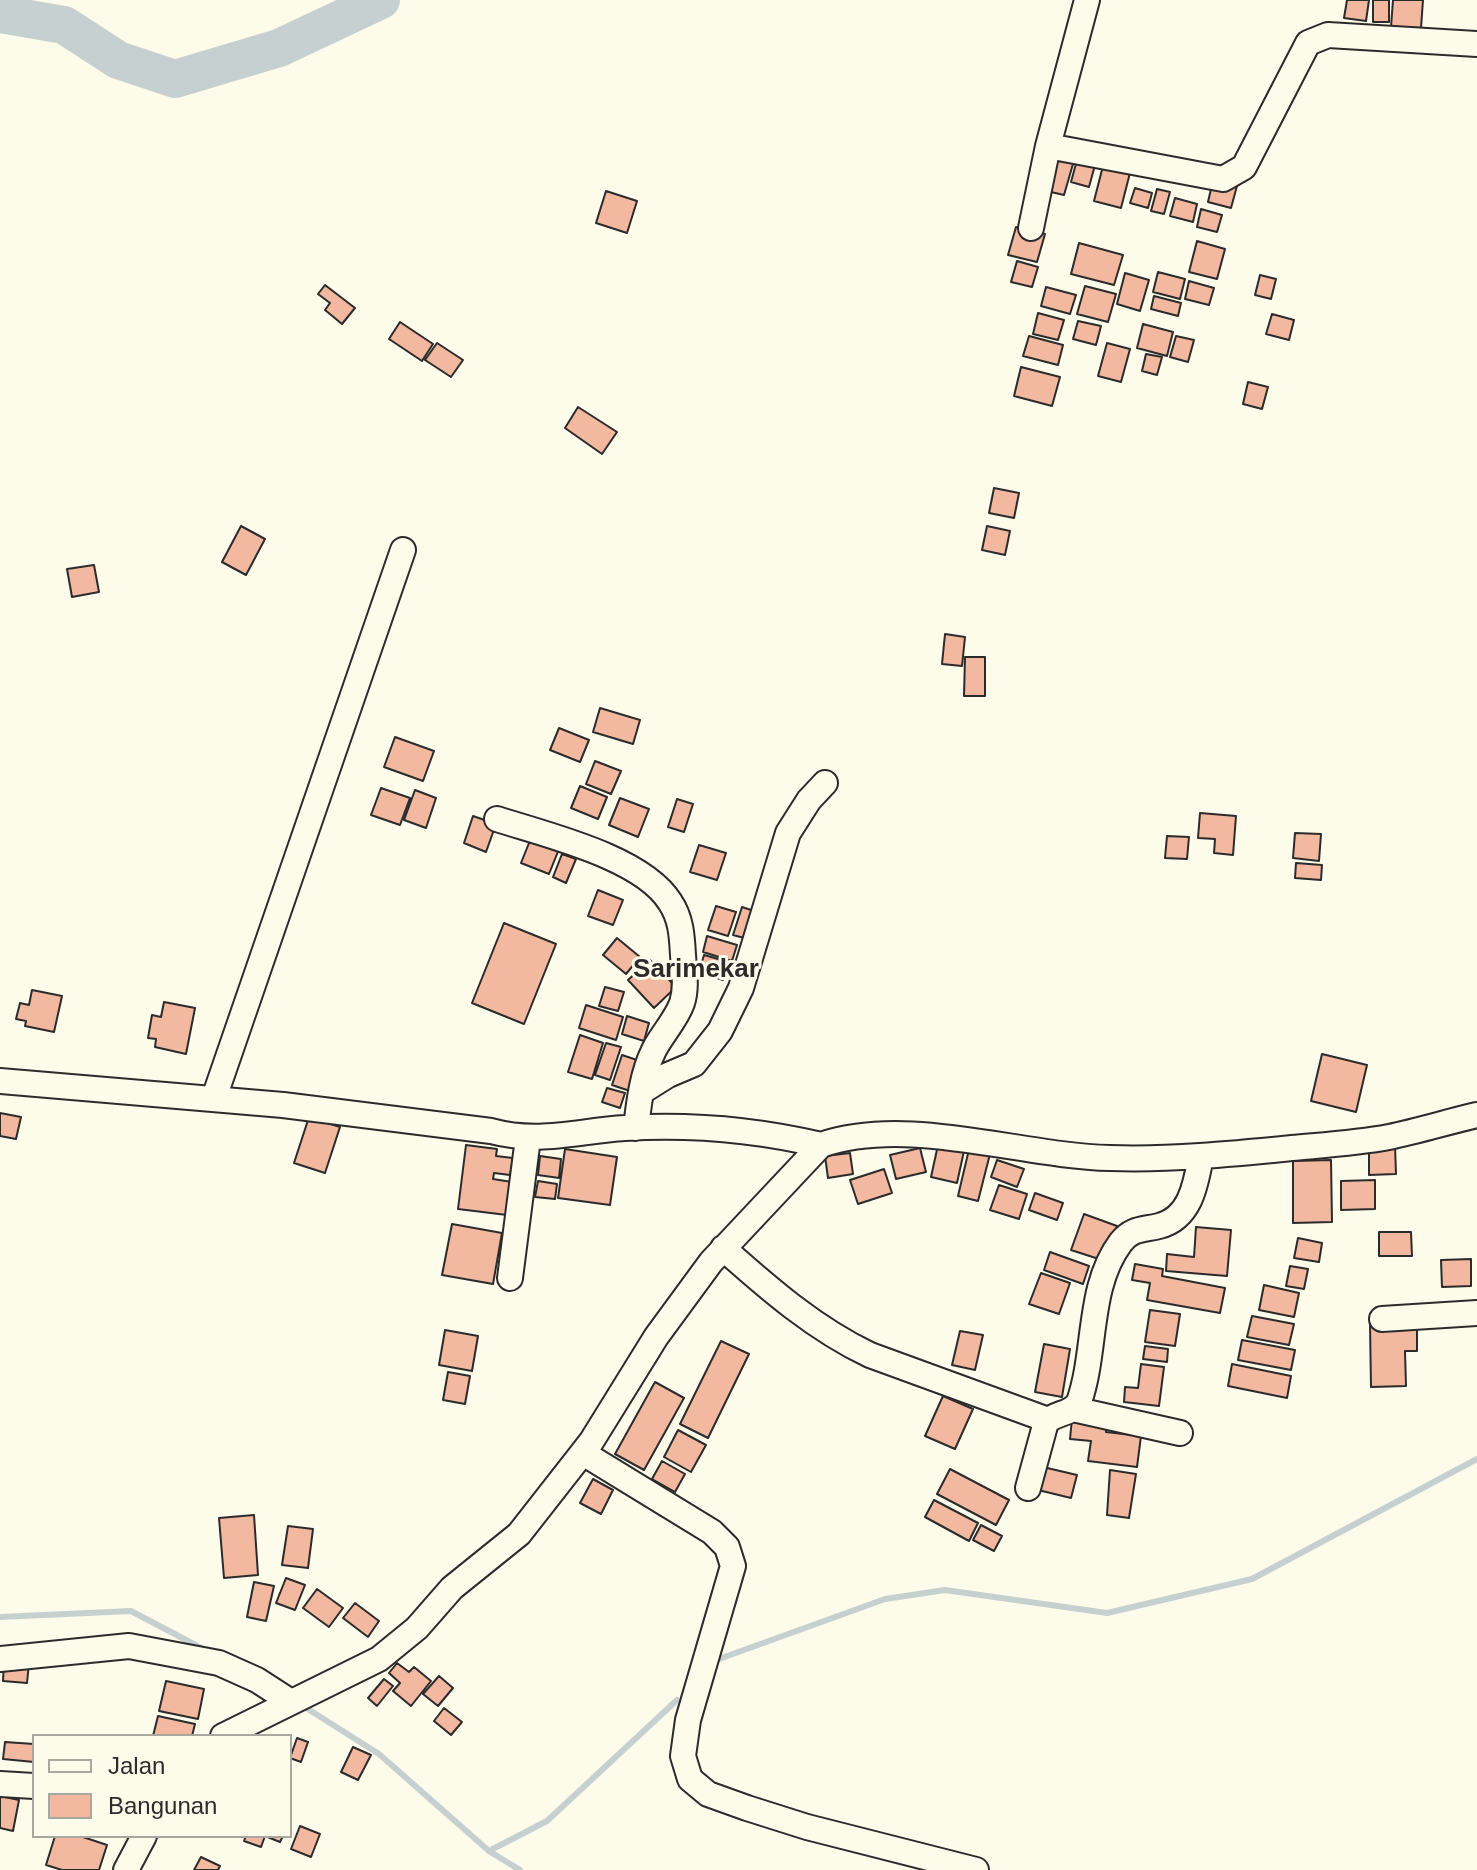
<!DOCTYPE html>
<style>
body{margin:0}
#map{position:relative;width:1477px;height:1870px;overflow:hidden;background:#fdfbea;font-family:Helvetica,sans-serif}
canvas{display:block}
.legend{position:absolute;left:32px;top:1734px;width:260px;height:104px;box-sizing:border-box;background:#fdfbea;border:2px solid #a9a89e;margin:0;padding:10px 14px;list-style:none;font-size:24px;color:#2b2b2b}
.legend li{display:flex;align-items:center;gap:16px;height:40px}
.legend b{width:40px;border:2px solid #a9a89e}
</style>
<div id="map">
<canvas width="1477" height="1870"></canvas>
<ul class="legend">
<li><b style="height:10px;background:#fdfbea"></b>Jalan</li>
<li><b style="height:22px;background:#f2b8a0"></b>Bangunan</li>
</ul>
</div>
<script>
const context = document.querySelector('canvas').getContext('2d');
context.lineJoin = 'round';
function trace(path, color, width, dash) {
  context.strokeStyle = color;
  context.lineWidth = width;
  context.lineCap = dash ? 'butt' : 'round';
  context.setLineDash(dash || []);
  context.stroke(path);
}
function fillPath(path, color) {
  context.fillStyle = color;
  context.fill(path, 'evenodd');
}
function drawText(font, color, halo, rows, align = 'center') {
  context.font = font + ' Helvetica,sans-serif';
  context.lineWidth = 6;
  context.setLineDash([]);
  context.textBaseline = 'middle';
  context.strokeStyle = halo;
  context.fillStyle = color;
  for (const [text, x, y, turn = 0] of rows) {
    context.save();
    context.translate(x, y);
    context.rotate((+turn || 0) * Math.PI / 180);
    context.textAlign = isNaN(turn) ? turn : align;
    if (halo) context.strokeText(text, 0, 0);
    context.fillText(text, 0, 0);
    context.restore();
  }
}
trace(new Path2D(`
 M0 1617 131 1611 207 1651
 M719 1659 885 1599 945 1590 1107 1613 1252 1579 1477 1459
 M300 1704 379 1754 489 1851 520 1870
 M489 1851 547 1821 677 1700`), '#c7d0d0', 6);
trace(new Path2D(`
 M0 14 64 25 118 60 175 79 279 48 381 0`), '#c7d0d0', 38);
const building = new Path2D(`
 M1347 0H1369L1366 21 1344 18Z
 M1373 0H1389V22H1373Z
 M1393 0H1423L1421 28 1391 27Z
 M1052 152 1075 157 1064 195 1042 190Z
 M1105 158 1132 165 1121 208 1094 201Z
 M1077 160 1095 165 1089 187 1071 182Z
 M1213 180 1237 186 1231 208 1208 202Z
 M1135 188 1152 193 1148 208 1130 203Z
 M1157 189 1170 192 1164 214 1151 211Z
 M606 191 637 201 627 233 596 223Z
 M1175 198 1197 204 1193 222 1170 216Z
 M1201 209 1222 215 1217 232 1197 227Z
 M1016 227 1045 234 1037 262 1008 255Z
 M1197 241 1225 249 1217 279 1189 272Z
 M1079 243 1123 255 1114 285 1071 274Z
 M1017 261 1038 267 1032 287 1011 282Z
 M1158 272 1185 279 1180 299 1153 292Z
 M1125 273 1149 280 1140 311 1117 304Z
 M1260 275 1276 279 1271 299 1255 295Z
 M1189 281 1214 288 1209 305 1185 299Z
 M325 285 355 308 342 324 325 310 330 303 318 294Z
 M1085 286 1116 294 1108 322 1077 314Z
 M1046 287 1076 295 1070 314 1041 306Z
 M1154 296 1181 303 1178 316 1151 309Z
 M1038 313 1064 320 1058 340 1033 334Z
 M1272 314 1294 320 1289 340 1266 334Z
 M1078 321 1101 326 1096 345 1073 339Z
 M400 322 433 344 422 361 389 339Z
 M1143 324 1173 332 1167 356 1137 348Z
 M1029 336 1063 345 1058 365 1023 356Z
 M1176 336 1194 340 1188 362 1170 357Z
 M437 343 463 360 451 377 425 360Z
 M1107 343 1130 349 1121 382 1098 376Z
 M1146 354 1162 357 1157 375 1142 371Z
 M1021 367 1060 377 1052 406 1014 396Z
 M1248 382 1268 387 1262 409 1243 404Z
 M578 407 617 432 602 454 565 428Z
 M994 488 1019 493 1014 518 989 513Z
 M241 526 265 539 246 575 222 562Z
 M987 526 1010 531 1005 555 982 550Z
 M94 565 99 592 72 597 67 569Z
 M945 634 965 637 962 666 942 664Z
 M965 657H985V696H964Z
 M600 708 640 720 633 744 593 732Z
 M559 728 589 740 580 762 550 750Z
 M395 737 434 751 423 781 384 767Z
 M595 761 621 771 611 794 586 784Z
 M580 786 607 797 598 819 571 808Z
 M381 788 410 798 400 825 371 815Z
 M415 790 436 798 426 828 404 820Z
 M620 798 649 809 638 837 609 825Z
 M677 799 693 804 684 832 668 827Z
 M1200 813 1236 816 1233 855 1214 853 1215 839 1198 838Z
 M473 816 496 824 486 852 464 843Z
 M1295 833 1321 834 1319 861 1293 858Z
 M1167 836 1189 837 1187 859 1165 858Z
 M531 838 559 849 549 874 521 863Z
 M699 845 726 853 717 880 690 872Z
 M562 854 576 859 566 883 553 877Z
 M1296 863 1322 865 1321 880 1295 878Z
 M598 890 623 900 613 925 588 916Z
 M716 906 736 912 728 936 708 930Z
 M742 907 757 912 748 939 733 935Z
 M504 923 556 944 524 1024 472 1003Z
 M707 936 737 945 732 961 703 952Z
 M617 938 640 957 626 974 603 955Z
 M704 955 729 962 723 980 699 972Z
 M650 960 676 987 654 1008 628 980Z
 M605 987 624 992 618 1011 599 1006Z
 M32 990 62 996 54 1032 25 1026 26 1021 16 1019 20 1003 29 1005Z
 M164 1002 195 1008 186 1054 155 1047 156 1039 148 1038 152 1015 161 1017Z
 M586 1005 623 1017 616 1040 579 1028Z
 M627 1016 649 1023 644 1041 622 1034Z
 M580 1035 603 1043 592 1079 568 1072Z
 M606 1043 621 1047 610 1080 595 1075Z
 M1322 1054 1367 1065 1356 1112 1311 1101Z
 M622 1055 643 1062 633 1092 612 1085Z
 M607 1088 625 1093 620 1108 602 1102Z
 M0 1113 21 1117 16 1139 0 1136Z
 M309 1117 340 1127 325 1173 294 1163Z
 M466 1145 497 1149 496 1156 513 1158 510 1175 494 1173 493 1179 512 1182 507 1215 458 1209Z
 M938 1145 964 1151 957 1183 931 1177Z
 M970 1145 991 1150 978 1201 958 1196Z
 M1395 1145 1396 1174 1369 1175V1146Z
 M920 1148 926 1172 896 1179 890 1155Z
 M565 1149 617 1157 610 1205 558 1198Z
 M850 1153 853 1174 828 1178 825 1156Z
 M540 1156 561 1159 559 1178 538 1175Z
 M997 1160 1024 1169 1017 1187 991 1177Z
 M1331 1160 1332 1222 1293 1223V1161Z
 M884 1169 892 1193 858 1204 850 1180Z
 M1375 1180V1209L1341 1210V1181Z
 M538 1181 557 1184 555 1199 535 1197Z
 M999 1185 1027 1194 1019 1219 990 1210Z
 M1035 1193 1063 1203 1057 1220 1029 1210Z
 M1084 1214 1117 1226 1105 1261 1071 1250Z
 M452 1224 502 1233 493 1284 442 1275Z
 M1196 1227 1231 1230 1227 1276 1166 1271 1167 1254 1194 1257Z
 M1379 1232H1411L1412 1256H1379Z
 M1298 1238 1322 1243 1319 1262 1294 1258Z
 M1050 1252 1089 1266 1083 1284 1044 1270Z
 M1471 1259V1286L1442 1287 1441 1260Z
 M1135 1264 1163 1269 1162 1276 1225 1288 1220 1313 1147 1300 1150 1283 1132 1280Z
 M1290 1266 1308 1269 1304 1289 1286 1286Z
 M1041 1273 1070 1283 1059 1314 1029 1304Z
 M1264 1285 1299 1293 1294 1317 1259 1310Z
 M1150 1310 1180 1314 1175 1346 1145 1342Z
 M1252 1316 1294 1324 1289 1345 1247 1337Z
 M1417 1323V1351H1405L1406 1386 1371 1387 1370 1324Z
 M445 1330 478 1336 472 1371 439 1365Z
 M960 1331 983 1335 975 1370 952 1365Z
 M1242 1340 1295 1350 1291 1370 1238 1360Z
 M721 1341 749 1354 708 1438 680 1424Z
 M1044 1344 1070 1349 1062 1397 1035 1392Z
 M1145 1346 1168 1349 1167 1362 1143 1359Z
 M1141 1364 1164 1367 1159 1406 1124 1402 1125 1387 1138 1388Z
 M1232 1364 1291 1376 1287 1398 1228 1386Z
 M448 1372 470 1376 465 1404 443 1400Z
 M655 1382 684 1398 644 1470 615 1454Z
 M943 1396 973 1409 955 1449 925 1436Z
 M1072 1418 1107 1422 1106 1432 1141 1436 1137 1467 1088 1461 1091 1441 1070 1439Z
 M678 1430 706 1445 691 1472 664 1457Z
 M662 1461 685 1474 675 1492 652 1479Z
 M1043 1467 1077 1475 1071 1498 1038 1490Z
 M950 1469 1009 1500 996 1525 937 1494Z
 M1110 1470 1136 1474 1129 1518 1107 1515Z
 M593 1479 613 1490 601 1514 580 1503Z
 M934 1500 978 1523 969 1541 925 1517Z
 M254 1515 258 1575 224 1578 219 1518Z
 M981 1525 1002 1536 994 1551 973 1540Z
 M288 1526 313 1529 308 1568 282 1565Z
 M286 1578 305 1585 295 1610 276 1603Z
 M254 1582 274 1586 266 1621 247 1617Z
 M317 1589 343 1608 329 1627 303 1608Z
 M355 1603 379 1621 368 1637 343 1618Z
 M4 1661 29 1663 27 1683 3 1681Z
 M397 1663 409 1672 414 1667 431 1681 411 1706 393 1691 400 1683 389 1673Z
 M439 1676 453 1688 438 1706 423 1694Z
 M384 1679 393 1686 377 1706 368 1698Z
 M166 1681 204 1689 198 1719 159 1711Z
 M444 1708 462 1722 451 1735 434 1721Z
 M158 1716 195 1724 192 1736H153Z
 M297 1738 308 1742 301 1762 290 1758Z
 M5 1742 34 1744V1762L3 1759Z
 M353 1747 371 1755 358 1780 341 1772Z
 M0 1796 19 1800 13 1831 0 1828Z
 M300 1826 320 1834 311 1857 291 1849Z
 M55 1836H80L107 1845 99 1870H62L46 1865Z
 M246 1836H283L280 1842 265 1836 261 1847 244 1841Z
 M201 1857 220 1866 218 1870H194Z`);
fillPath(building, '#f2b8a0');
trace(building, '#2b2b2b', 2);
const minor = new Path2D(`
 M1048 146 1223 179 1244 167 1308 43 1328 35 1477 44
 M1031 228 1048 146 1087 0
 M497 819C546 835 642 857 670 902 681 918 682 936 683 955 684 971 687 988 682 1003 676 1020 662 1034 654 1050 642 1074 639 1102 636 1128
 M0 1081 283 1105 491 1131C539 1144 577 1131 625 1128 691 1124 757 1130 821 1145
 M641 1092 668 1075 694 1064 720 1031 741 988 788 833 809 800 825 783
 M214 1098 403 550
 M723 1248C769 1289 815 1329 870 1355L1048 1420
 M510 1278 528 1138
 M1382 1319 1477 1313
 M1073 1409 1180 1433
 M583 1453 712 1532 727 1547 733 1566 688 1720 683 1756 690 1779 708 1794 747 1808 807 1827 976 1870
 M1028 1488 1046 1422C1056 1412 1071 1415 1079 1402 1097 1350 1087 1287 1121 1242 1132 1228 1143 1230 1159 1226 1191 1218 1196 1183 1201 1156
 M0 1659 129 1646 219 1663 257 1680 291 1702
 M223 1736 379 1659 417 1628 452 1588 519 1534 591 1442 656 1337 711 1262 821 1145C908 1115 1020 1156 1110 1158 1171 1160 1231 1154 1292 1148 1324 1145 1357 1143 1389 1137 1418 1131 1447 1122 1477 1115
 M0 1784 34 1786
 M126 1870 144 1836`);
trace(minor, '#2b2b2b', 28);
trace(minor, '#fdfbea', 24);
drawText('bold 26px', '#2b2b2b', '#fdfbea', [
 ["Sarimekar",696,970]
]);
</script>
